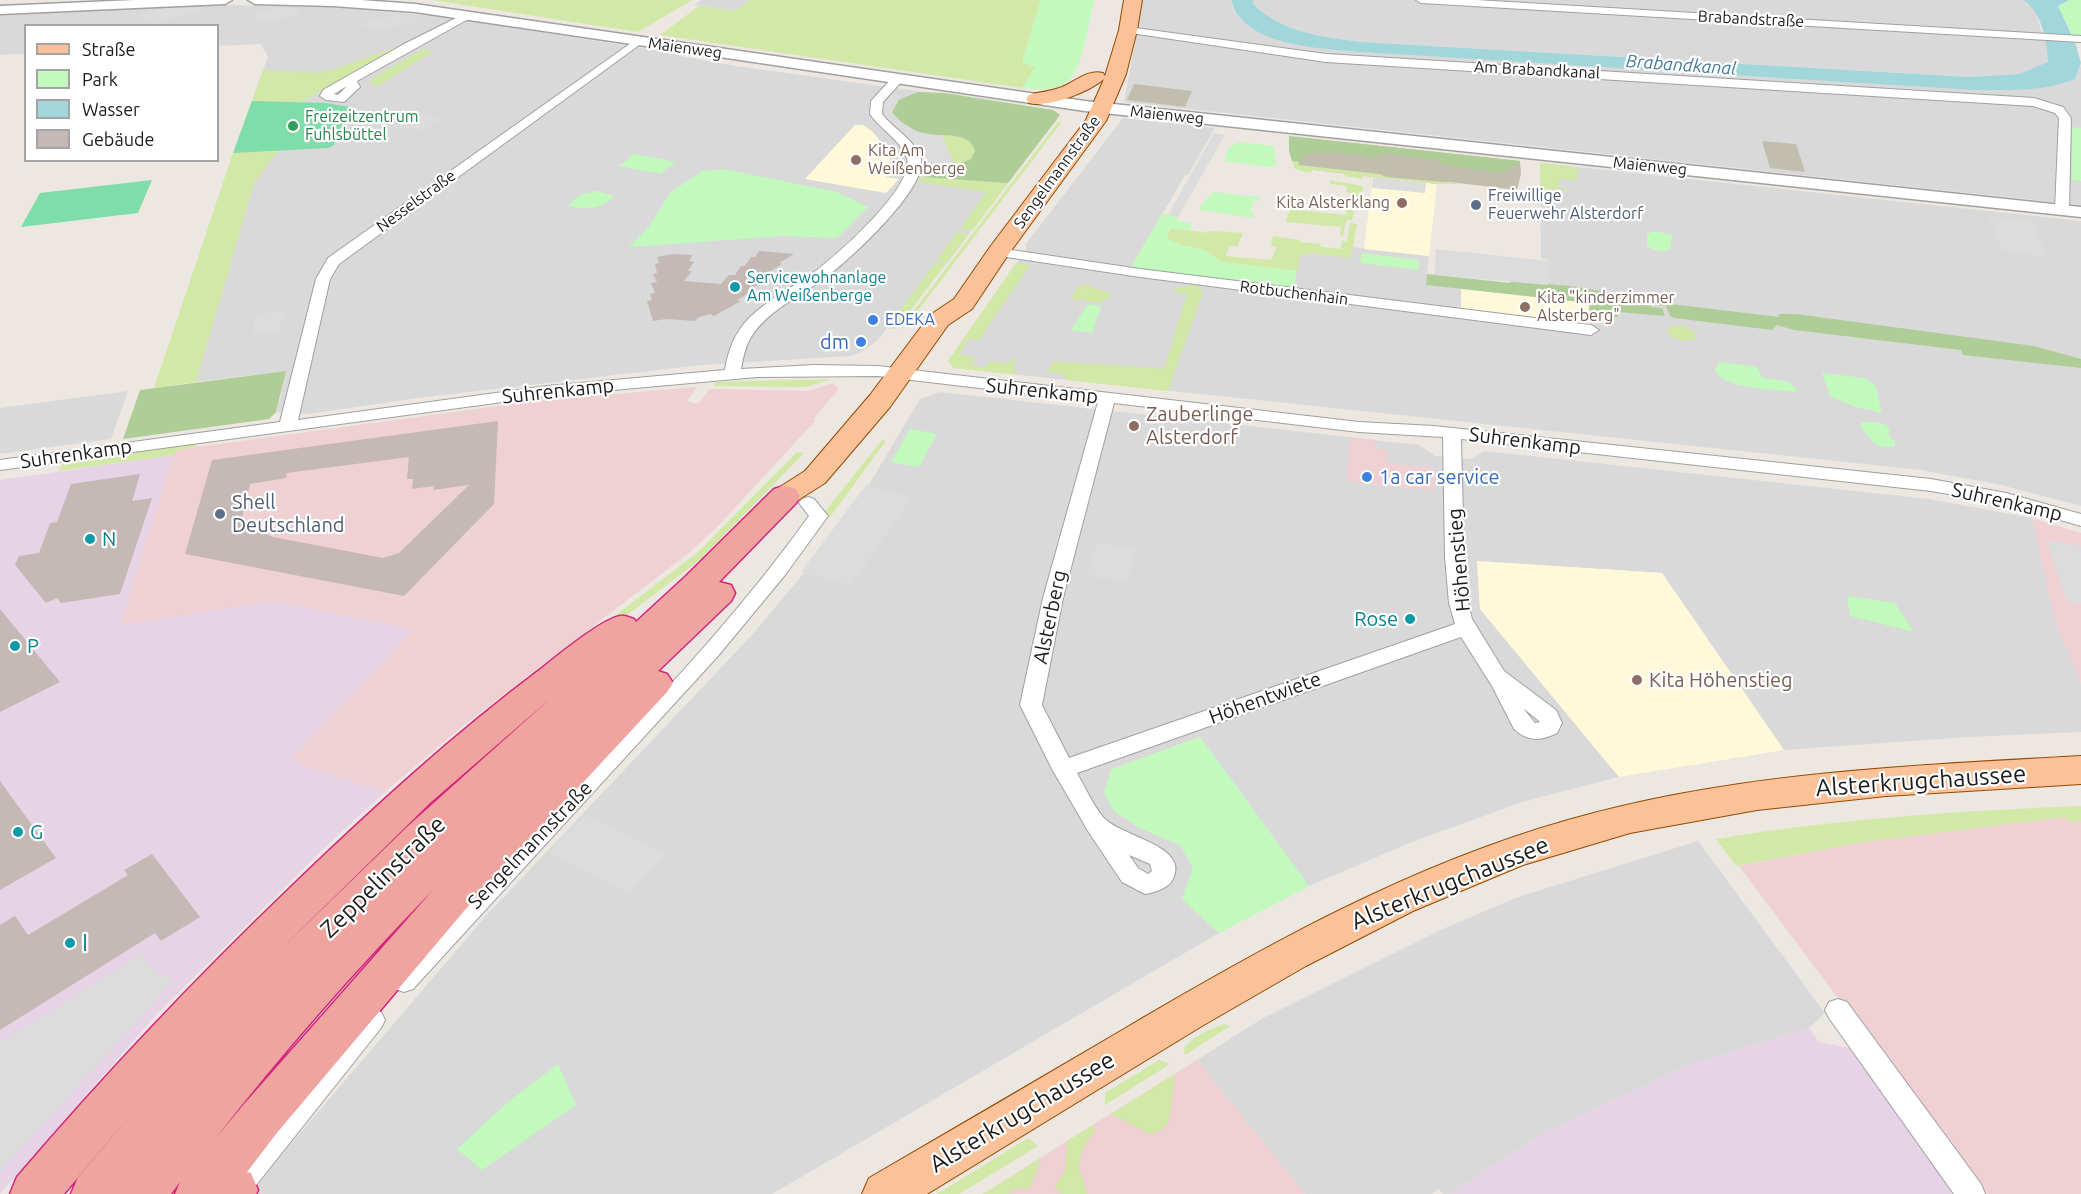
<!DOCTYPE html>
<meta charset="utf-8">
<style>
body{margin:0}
#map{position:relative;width:2081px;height:1194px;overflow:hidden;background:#ede7e1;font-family:Ubuntu,sans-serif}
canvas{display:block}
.legend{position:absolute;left:24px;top:24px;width:195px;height:138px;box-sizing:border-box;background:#fff;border:2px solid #a4a4a4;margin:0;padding:8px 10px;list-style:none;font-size:18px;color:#1c1c1c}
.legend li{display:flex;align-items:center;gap:12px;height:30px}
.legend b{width:30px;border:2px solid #a4a4a4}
</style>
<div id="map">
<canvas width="2081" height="1194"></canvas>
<ul class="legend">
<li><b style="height:8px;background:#fbc198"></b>Straße</li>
<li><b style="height:16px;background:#c2f9bd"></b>Park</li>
<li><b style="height:16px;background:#a1d7db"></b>Wasser</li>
<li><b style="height:16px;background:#c5b9b5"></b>Gebäude</li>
</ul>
</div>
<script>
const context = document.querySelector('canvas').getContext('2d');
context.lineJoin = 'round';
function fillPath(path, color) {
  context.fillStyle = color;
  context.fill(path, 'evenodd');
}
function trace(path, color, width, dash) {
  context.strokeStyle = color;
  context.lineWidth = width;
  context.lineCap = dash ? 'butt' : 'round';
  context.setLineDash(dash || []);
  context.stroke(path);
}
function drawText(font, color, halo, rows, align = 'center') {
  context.font = font + ' Ubuntu,sans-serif';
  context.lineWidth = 4.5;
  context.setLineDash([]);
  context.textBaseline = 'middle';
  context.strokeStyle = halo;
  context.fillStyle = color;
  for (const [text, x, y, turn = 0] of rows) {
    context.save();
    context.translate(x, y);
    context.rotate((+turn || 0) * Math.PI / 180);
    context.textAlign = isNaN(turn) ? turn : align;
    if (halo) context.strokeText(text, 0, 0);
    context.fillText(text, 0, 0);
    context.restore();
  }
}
fillPath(new Path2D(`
 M701 0H750L735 11 694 5Z
 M1143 0H1231L1234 11 1312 47 1360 52 1753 75 2075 79 2081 65V205L1124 102Z
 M1253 0H2022L2036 12 2041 31 2047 39 2048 62 2040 68 2019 74 1969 77 1361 42 1309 35 1272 20 1253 4Z
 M224 5 332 7 442 17 680 54 679 56 736 66 1053 110 1060 115 896 329 887 328 878 340 863 351 851 356 702 365 418 398 309 414 277 412 286 371 196 382 254 183 277 151 233 153 268 57 261 44 218 46V26H26L25 54 0 55V14Z
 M1123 118 1215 128 1188 175H1185L1130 269 1293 289 1300 256 1310 253 1351 258 1353 247 1429 256 1426 284 1461 289V312L1589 303 1548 298V260L1541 259 1540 163 2081 221V506L2001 485 1921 470 954 368 948 361 1027 248 1025 245Z
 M128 391 111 439 0 454V408Z
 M940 392 1350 437 1347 481 1420 489 1435 491 1388 463 1375 448V440L1419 445 1435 456 1471 459 1485 451 1929 499 2032 518 2054 618 2081 683V732L1969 737 1784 750 1662 573 1477 561 1480 609 1619 777 1525 801 1412 842 1309 886 1200 737 1112 769 1104 792 1114 811 1140 828 1180 845 1193 867 1182 899 1219 933 772 1194H252L277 1160 484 918 751 636 846 523 920 399Z
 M1698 841 1825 1013 1809 1028 1684 1067 1542 1134 1449 1194H1443L1439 1189 1432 1194H1305L1197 1060 1263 1018 1445 928 1518 897Z`), '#dad9d9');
fillPath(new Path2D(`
 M833 383 839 389 814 418 815 421 718 526 690 552 459 729 385 792 300 764 292 758 414 629 120 625 175 450 534 401 697 387 687 401 698 404 710 389 809 391Z
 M1350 437 1375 440V448L1388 450V463L1434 468 1435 491 1346 481Z
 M2032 518 2081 533V683L2054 618Z
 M2065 817 2070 822 2081 821V1194H1985L1739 866 1857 843Z
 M1197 1060 1305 1194H983L1067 1141Z`), '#efd0d3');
fillPath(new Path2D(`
 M174 455 120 625 274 601 414 629 292 758 300 764 385 792 326 846 155 1016 0 1194V480Z
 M1809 1028 1819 1042 1849 1048 1956 1194H1449L1542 1134 1684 1067Z`), '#e6d3e6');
fillPath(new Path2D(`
 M855 125H863L873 132 891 155 886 177 899 179 886 193 805 179Z
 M1373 177 1437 184 1429 256 1364 249Z
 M1461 289 1589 303 1591 328 1461 312Z
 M1477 561 1662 573 1784 750 1619 777 1480 609Z`), '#fff9d9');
fillPath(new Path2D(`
 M1134 84 1192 91 1185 107 1127 100Z
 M1305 138 1520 161 1521 174 1517 190 1449 182 1437 184 1297 168Z
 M1762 141 1796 144 1805 172 1770 168Z`), '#c1bead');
fillPath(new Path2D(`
 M432 0H692L638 32Z
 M750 0H1041L1022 62 1035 67 1022 88 660 35 699 6 735 11Z
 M399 46 302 102 252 101 263 70 318 73 329 71Z
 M422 49 434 51 376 87 372 81 367 82Z
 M1058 122 1061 123 910 321 899 330Z
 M942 136C956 136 971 136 975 151L971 159 953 167 954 163Z
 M278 151 254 183 196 382 154 388 233 153Z
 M1292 161 1299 162V165L1379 174 1386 177 1465 184H1437L1363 176 1362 179 1345 176 1344 173 1312 170 1311 173 1295 169Z
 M1540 163 1577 167 1578 181 1559 179V188L1579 192 1551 189V194H1545V202L1540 201Z
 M922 177 1008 183 973 230 960 229 986 192 918 182Z
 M1330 180 1363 186 1360 208 1327 205 1328 202 1347 204 1350 193 1346 192 1347 186 1330 184Z
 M1291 196 1301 197 1298 210 1347 215 1345 210H1354L1352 220H1346L1343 236 1340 235 1341 227 1285 222 1292 205 1289 204Z
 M1350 223 1357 224 1351 258 1310 253 1300 256 1297 271 1221 262 1205 250 1181 245 1166 238 1171 228 1209 233 1210 231 1243 233 1237 247 1229 246 1226 256 1271 260 1277 247 1271 246 1273 236 1300 240V242L1321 244 1320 247 1341 249 1342 241H1347Z
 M957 232 969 234 947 263 936 261Z
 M935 263 945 265 896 329 887 328Z
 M1016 263 1030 265 979 340 969 339 959 354 976 358 971 365 985 368 990 361 1008 364 1011 359H1016L1013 368 1018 375 954 368 948 361Z
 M1085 284 1113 295 1099 303 1072 299 1075 289Z
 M1195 284 1203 292 1168 391 1067 380 1063 374 1047 372 1054 361C1091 365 1127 365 1164 369L1187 294 1174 292 1175 289Z
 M1680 325 1694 331 1696 339 1683 341 1669 336 1668 328Z
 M832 379 806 387 714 386 715 382Z
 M882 440 886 441 830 517 823 514Z
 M193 442 197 447 176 450 174 455 58 471 65 461Z
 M797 452 804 453 702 558 568 660 561 657 697 553Z
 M2081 806V821L2070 822 2065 817 1857 843 1736 866 1716 839C1836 819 1959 811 2081 806Z
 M1224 1024 1230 1026 1185 1055 1184 1048C1193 1036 1209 1029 1224 1024Z
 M1159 1060 1170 1064 1105 1105V1093Z
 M1175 1074 1169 1121C1165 1128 1159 1132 1150 1134L1111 1114Z
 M1094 1125 1095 1131C1076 1155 1076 1166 1088 1194H1061L1055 1186 1065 1170 1067 1141Z
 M1028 1138 1038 1146 959 1194H937Z
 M1041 1158 1031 1186 1025 1190 1020 1187 1008 1194H983Z`), '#d1e8a6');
fillPath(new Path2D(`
 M918 92 945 93 1053 110 1060 115 1008 183 922 177 951 171 953 167 971 159 975 151C969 128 935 139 919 132 908 128 899 121 892 112L896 101Z
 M1289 136 1520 161V165L1509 167 1503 173 1444 165 1437 160 1381 153 1380 156 1374 157C1357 156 1307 145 1299 162L1292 161 1289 151Z
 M1427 274 1510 283 1511 281 1571 286 1645 298 1651 307 1662 308 1665 316 1618 312V317H1610V320L1590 318 1589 303 1426 285Z
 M1654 302 1779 317V314H1796L2034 346 2081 359V368L1963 355 1961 350 1794 330 1777 325 1772 330 1674 318 1670 316 1666 306 1655 305Z
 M286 371 276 412 269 419 123 439 140 390Z`), '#afcd96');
fillPath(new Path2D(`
 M1041 0H1094C1089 20 1083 68 1068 81 1057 92 1036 89 1022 88L1035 67 1022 62Z
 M2069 0H2081V35L2072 34 2058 6Z
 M2072 127 2081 128V181L2072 180Z
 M1239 142 1274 146 1276 165 1268 167 1224 161 1229 147Z
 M634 154 675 162 661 174 619 166Z
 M723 169 837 192 868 207 837 238 782 236 629 247 648 228 671 192 701 172Z
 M591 191H597L611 195 613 198C597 211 586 209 567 206L583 193 589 194Z
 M1214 192 1259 197 1258 201 1254 200 1250 212 1254 213 1253 218 1200 210 1201 205Z
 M1162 214 1178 217 1176 220 1192 224 1190 230 1170 228 1166 238 1181 245 1205 250 1221 262 1297 271 1293 289 1130 269Z
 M1655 231 1672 235 1670 250 1658 251 1647 247V234Z
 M1362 253 1419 260V270L1360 263Z
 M1088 304 1101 306 1092 333 1071 330Z
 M1720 362 1757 367 1762 377C1774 382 1790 377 1797 390L1794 392C1774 389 1722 390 1715 369Z
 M1822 373 1865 378 1875 385 1882 413 1853 406 1830 396Z
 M1862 422H1874L1884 424 1889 428V437L1895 441V446C1876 451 1869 438 1860 425Z
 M910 429 937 434 919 467 891 462Z
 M1847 596 1895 603 1914 632 1850 616Z
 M1200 737 1309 886 1219 933 1182 899 1193 867 1180 845 1140 828 1114 811 1104 792 1112 769Z
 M558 1064 576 1105 482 1170 457 1149 508 1102Z`), '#c2f9bd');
fillPath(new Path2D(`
 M252 101 326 103 350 107 334 145 328 148 233 153Z
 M152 180 138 213 21 227 40 193Z`), '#7fdda9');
fillPath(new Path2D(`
 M283 6H291L303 13 268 23 253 15Z
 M167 8H208L152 24 139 16Z
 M394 15 421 18 375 32 359 24Z
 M889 94 901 96 892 112 899 121 918 132 942 136 954 163 951 171 922 177 919 159 880 114 882 102Z
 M415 114 440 119 424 131 397 126Z
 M1214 133 1225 135 1178 217 1168 215Z
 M1373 177 1426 183 1425 193 1372 188Z
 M1988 216 2032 221 2048 257 2003 251Z
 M1436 249 1548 261V285L1434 275Z
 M284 311 279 331 252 334 257 314Z
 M866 485 913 497 851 585 801 572Z
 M2047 540 2081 546V604L2066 601Z
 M1096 543 1135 548 1129 581 1088 576Z
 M585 815 665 854 630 893 548 853Z
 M143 953 157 973 174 980 0 1172V1043Z`), '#dcdcdc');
fillPath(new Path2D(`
 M1231 0H1253V4C1283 33 1322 37 1361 42L1969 77 2019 74 2048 62C2047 42 2042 10 2022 0H2069L2058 6 2075 42 2081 63 2075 79C2042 92 2010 90 1975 90L1360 52C1321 48 1243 47 1231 0Z`), '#a1d7db');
fillPath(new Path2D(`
 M759 251 794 254 779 263 782 264 769 272 772 273 759 281 762 283 748 290 751 292 737 300 741 301 714 316 710 314 699 317 695 321 666 319 653 321 647 301 652 300 650 294 655 293 651 283 657 282 653 274 657 273 655 264 659 263 657 257 673 254 693 255 689 261 694 262 688 271H692L684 281 721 284 729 275H735L741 266H745L751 257H755Z
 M498 421 494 504 404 596 185 554 212 460ZM409 457 407 479H413L412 489 434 486 433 490 469 485 399 553 383 558 273 537 241 522 250 484 286 478 287 473Z
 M140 474 132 501 152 498 120 594 61 603 57 598 46 603 15 565 19 556 39 553 50 523 57 522 71 484Z
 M0 609 60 682 0 712Z
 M0 781 56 858 0 890Z
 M152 854 200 917 161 941 155 933 0 1030V925L15 916 28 935 128 875 124 870Z`), '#c5b9b5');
const minor = new Path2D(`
 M1416 0H1476L2081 36V42L1421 3Z
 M468 12 474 15 472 17 357 81 360 87 344 102 326 100 320 96 323 90 404 44ZM347 86 338 95 334 94Z
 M1128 27 1326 54 2034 98 2063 107 2071 118 2069 210 2062 214 2055 210 2059 118 2055 113 2033 106 1326 62 1124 32V28Z
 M638 38 644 41 642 43 339 264 330 279 298 420 547 386 725 370C728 350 735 332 750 317 770 298 795 286 817 270 839 253 914 187 907 159 903 142 880 129 870 114L871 101 893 77 897 76 903 80 883 102 882 114C894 129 915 140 921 159 928 188 851 258 829 275 804 295 772 307 753 334 746 344 743 357 741 369L814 365 878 366 1359 422 1434 426 1931 479 2006 493 2081 514V526L2005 504 1931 491 1461 439 1464 557 1468 603 1472 619 1504 671 1556 710 1562 723 1557 733C1541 741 1528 742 1514 729L1492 686 1461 637 1077 773C1085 787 1093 805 1103 817 1120 837 1190 845 1173 879 1168 889 1155 892 1145 894L1122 882 1088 831 1052 769 1020 705 1043 598 1098 402 878 376 757 377 547 396 0 470V460L280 422 316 279 328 258ZM1114 403 1359 432 1443 437 1445 557 1449 603 1455 624 1069 758 1042 705 1063 598ZM1523 708 1539 721 1540 722 1535 723ZM1129 855 1150 864 1152 871 1148 874 1138 868Z
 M998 248 1140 269 1591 325 1599 330 1591 335 1140 277 993 255 991 252 993 249Z
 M808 497 814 499 828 516 785 575 718 656 413 989 404 992 395 989 391 981 395 973C533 822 689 683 809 516L799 503 802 499Z
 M1838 999 1847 1002 1981 1184 1985 1194H1954L1829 1018 1825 1010 1829 1002Z
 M372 1009 381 1012 385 1020 381 1028 249 1194H222L220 1190 224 1180 363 1012Z`);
const tertiary = new Path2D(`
 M135 0H232L225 4 0 14V6Z
 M248 0H361L415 4 1085 101 2081 207V217L1085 111 415 12 333 6 255 4Z`);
const primary = new Path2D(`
 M1124 0H1142L1137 30 1126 74 1106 121 1008 255 972 309 948 325 890 407 825 483 795 502 785 505 775 502 770 496 775 490 805 471 870 395 930 315 954 299 990 247 1086 120 1104 79C1089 92 1049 108 1029 103L1026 99 1029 95C1040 92 1052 91 1062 87 1076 81 1088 69 1103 73L1105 76 1119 30Z
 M2081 756V784L1886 796 1757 810 1630 833 1523 865 1413 911 1306 966 1202 1026 927 1194H862L869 1178C954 1129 1039 1079 1124 1029 1265 946 1409 865 1568 820 1734 772 1909 766 2081 756Z`);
const trunk = new Path2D(`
 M785 486 796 489 800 496 796 503 719 582 731 585 735 593 731 601 658 671 667 674 673 683 667 692 464 911 276 1134 247 1172 251 1173 258 1190 256 1194H175L180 1182 171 1194H71L78 1177 158 1082 64 1194H10L17 1177C104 1075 196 978 293 885 373 808 454 734 542 668 557 656 604 617 621 616 625 615 630 618 634 619L636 622 685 577 774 489ZM551 698 408 826 278 952 430 803ZM433 890 244 1104 215 1139C283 1052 356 969 433 890Z`);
trace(minor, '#a0a0a0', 2);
trace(tertiary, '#a0a0a0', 3);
trace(primary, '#924b01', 2);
trace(trunk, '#d5247d', 3);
fillPath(minor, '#fff');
fillPath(tertiary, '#fff');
fillPath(primary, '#fbc198');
fillPath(trunk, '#f0a4a0');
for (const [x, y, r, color] of [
 [293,126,6,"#2e9e5b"],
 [856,160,6,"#8d6e63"],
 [1402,203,6,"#8d6e63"],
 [1476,205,6,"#5c6f8a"],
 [735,287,6,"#0f9aa8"],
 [1525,307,6,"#8d6e63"],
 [873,320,6,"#3f7fe0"],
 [861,342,6,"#3f7fe0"],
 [1134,426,6,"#8d6e63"],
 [1367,477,6,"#3f7fe0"],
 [220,514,6,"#5c6f8a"],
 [90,539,6,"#0f9aa8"],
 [1410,619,6,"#0f9aa8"],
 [15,646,6,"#0f9aa8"],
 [1637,680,6,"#8d6e63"],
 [18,832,6,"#0f9aa8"],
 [70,943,6,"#0f9aa8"]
]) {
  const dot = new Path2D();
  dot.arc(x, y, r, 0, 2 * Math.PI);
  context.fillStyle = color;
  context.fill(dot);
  trace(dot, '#fff', 2);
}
drawText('16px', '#1c1c1c', '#fff', [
 ["Brabandstraße",1751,19,3],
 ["Maienweg",685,48,8],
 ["Am Brabandkanal",1537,70,3],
 ["Maienweg",1167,115,6],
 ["Maienweg",1650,166,6],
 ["Sengelmannstraße",1057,172,-54],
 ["Nesselstraße",416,201,-36],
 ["Rotbuchenhain",1294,293,7]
]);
drawText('16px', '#27864d', '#fff', [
 ["Freizeitzentrum",305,117],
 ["Fuhlsbüttel",305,135]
], 'left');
drawText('16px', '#785e54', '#fff', [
 ["Kita Am",868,151],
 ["Weißenberge",868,169],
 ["Kita Alsterklang",1390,203,"right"],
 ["Kita \"kinderzimmer",1537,298],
 ["Alsterberg\"",1537,316]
], 'left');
drawText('16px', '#4e5e75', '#fff', [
 ["Freiwillige",1488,196],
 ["Feuerwehr Alsterdorf",1488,214]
], 'left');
drawText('16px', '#0d838f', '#fff', [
 ["Servicewohnanlage",747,278],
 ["Am Weißenberge",747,296]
], 'left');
drawText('16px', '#366cbe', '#fff', [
 ["EDEKA",885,320]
], 'left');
drawText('italic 18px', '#437d9b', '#fff', [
 ["Brabandkanal",1681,65,4]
]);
drawText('20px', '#366cbe', '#fff', [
 ["dm",849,342],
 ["1a car service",1379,477,"left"]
], 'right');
drawText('20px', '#1c1c1c', '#fff', [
 ["Suhrenkamp",558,391,-6],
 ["Suhrenkamp",1042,391,6],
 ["Suhrenkamp",1525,441,7],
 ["Suhrenkamp",76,454,-8],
 ["Suhrenkamp",2007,502,13],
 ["Höhenstieg",1459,560,-95],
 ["Alsterberg",1050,617,-78],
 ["Höhentwiete",1265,698,-20],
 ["Sengelmannstraße",530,845,-46]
]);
drawText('20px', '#785e54', '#fff', [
 ["Zauberlinge",1146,414],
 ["Alsterdorf",1146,437],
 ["Kita Höhenstieg",1649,680]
], 'left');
drawText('20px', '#4e5e75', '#fff', [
 ["Shell",232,502],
 ["Deutschland",232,525]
], 'left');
drawText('20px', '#0d838f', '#fff', [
 ["N",102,539],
 ["Rose",1398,619,"right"],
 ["P",27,646],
 ["G",30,832]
], 'left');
drawText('24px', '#1c1c1c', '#fff', [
 ["Alsterkrugchaussee",1921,781,-4],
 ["Zeppelinstraße",383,877,-44],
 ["Alsterkrugchaussee",1450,883,-22],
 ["Alsterkrugchaussee",1022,1112,-31]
]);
drawText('24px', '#0d838f', '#fff', [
 ["I",82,943]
], 'left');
</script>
